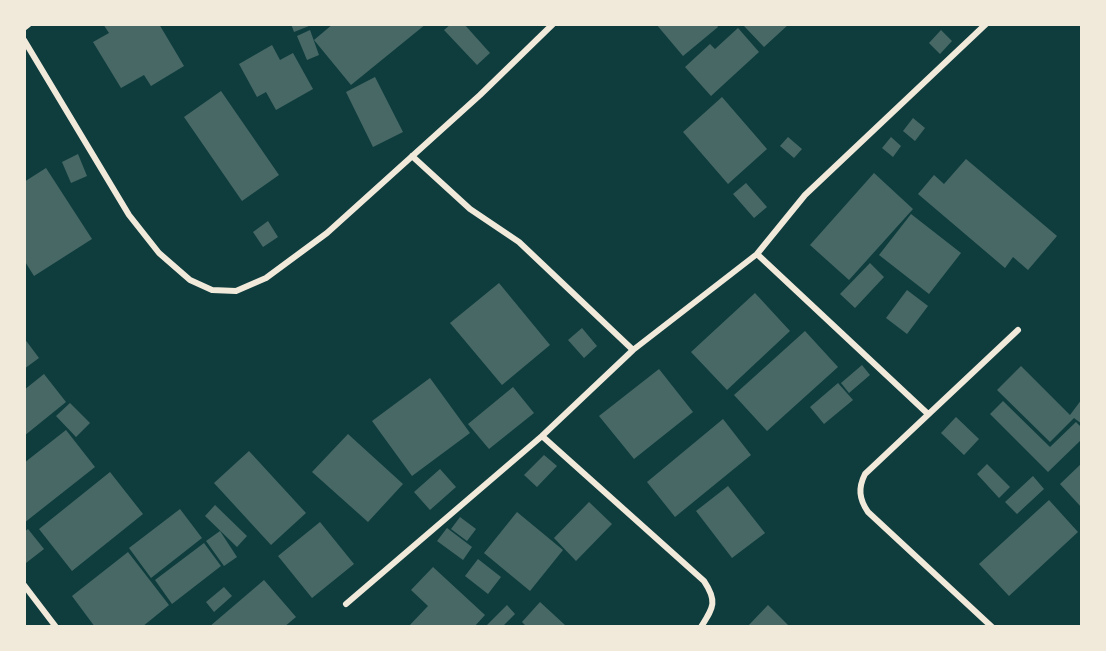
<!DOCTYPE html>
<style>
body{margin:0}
#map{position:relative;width:1106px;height:651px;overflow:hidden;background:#0f3d3e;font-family:"Roboto Condensed",sans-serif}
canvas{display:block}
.frame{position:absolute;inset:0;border:26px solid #f1e9da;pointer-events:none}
</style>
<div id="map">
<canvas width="1106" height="651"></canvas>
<div class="frame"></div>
</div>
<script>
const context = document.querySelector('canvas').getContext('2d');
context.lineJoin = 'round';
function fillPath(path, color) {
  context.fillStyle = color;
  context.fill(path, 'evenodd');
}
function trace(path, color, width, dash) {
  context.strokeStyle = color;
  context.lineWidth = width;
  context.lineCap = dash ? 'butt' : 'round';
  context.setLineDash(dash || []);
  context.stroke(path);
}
fillPath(new Path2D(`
 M103 24H159L184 66 151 86 144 75 121 88 93 42 109 33Z
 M291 24H314L294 32Z
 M333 24H426L351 85 314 40Z
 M451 24H464L490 53 477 65 444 30Z
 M656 24H716L718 27 683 56Z
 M746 24H789L764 47 744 26Z
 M738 28 759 52 711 96 685 67 710 44 715 49Z
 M310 30 319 55 307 60 297 36Z
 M941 30 952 41 940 54 929 43Z
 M272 45 280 60 293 53 313 89 276 110 266 92 257 97 239 64Z
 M375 77 403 132 373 147 346 92Z
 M221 91 279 175 242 201 184 117Z
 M722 97 767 149 728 184 683 132Z
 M913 118 925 128 915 141 903 131Z
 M788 137 802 149 794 158 780 146Z
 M891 137 901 146 893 157 882 148Z
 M78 154 87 176 71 183 62 162Z
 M966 159 1057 236 1028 270 1013 257 1005 268 918 194 934 175 944 184Z
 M46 168 92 239 34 276 24 260V182Z
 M874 173 913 209 849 280 810 245Z
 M746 183 767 207 754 218 733 194Z
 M911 214 961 253 929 294 879 255Z
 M268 221 278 237 263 247 253 232Z
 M870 263 884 277 855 308 840 294Z
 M499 283 550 345 502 385 450 323Z
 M907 290 928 306 907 334 886 318Z
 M755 293 790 331 727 390 691 352Z
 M582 328 597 346 584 358 568 340Z
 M805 331 838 367 767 431 734 395Z
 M24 338 39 358 24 369Z
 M862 365 870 375 849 393 841 383Z
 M1021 366 1070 415 1082 399V424L1074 418 1050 442 997 390Z
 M659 369 693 412 634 459 599 416Z
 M44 374 66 402 24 436V390Z
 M430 378 470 433 412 476 372 421Z
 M838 383 853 400 824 424 810 407Z
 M513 387 534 413 489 449 468 424Z
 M1003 401 1050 447 1076 422 1082 428V439L1048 472 990 414Z
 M70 403 90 423 76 437 56 416Z
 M956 417 979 439 964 455 941 433Z
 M723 419 751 455 675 517 647 482Z
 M66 430 95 467 24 523V463Z
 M348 434 403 484 368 522 312 472Z
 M249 451 306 513 271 545 214 483Z
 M544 455 557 466 537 487 524 475Z
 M1082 463V508L1060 484Z
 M987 464 1010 487 999 498 977 474Z
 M440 469 456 487 430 510 414 492Z
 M110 472 143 514 72 571 39 529Z
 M1033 476 1044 489 1017 514 1005 502Z
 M728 486 765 533 732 558 696 511Z
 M1049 500 1078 532 1009 596 979 564Z
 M589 502 612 524 576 561 554 538Z
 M215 505 247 536 237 547 205 516Z
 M180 509 202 538 151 578 129 548Z
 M517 512 563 550 530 591 484 553Z
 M460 517 476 529 467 541 451 529Z
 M320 522 354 564 312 598 278 556Z
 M447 528 472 547 463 560 437 541Z
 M28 529 44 549 26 563 24 532Z
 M220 531 237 557 224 566 206 541Z
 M204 543 221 566 172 604 155 580Z
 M128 552 169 605 142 627H95L72 596Z
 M478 559 501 577 488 594 465 576Z
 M433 567 485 615 474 627H408L428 606 411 590Z
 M264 580 296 617 284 627H209Z
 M224 587 232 596 214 612 206 602Z
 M540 602 565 625 564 627H527L522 622Z
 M507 605 515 614 502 627H485Z
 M768 605 790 627H747Z`), '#486865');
trace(new Path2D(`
 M24 28 29 24
 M24 40 129 215 159 253 190 280 212 290 236 291 266 278 327 233 480 95 553 24
 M412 156 470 209 519 242 633 350
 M757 254 928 414
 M542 436 704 581C718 602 713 608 701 627
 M24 585 56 627
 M346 604 542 436 633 350 757 254 805 195 986 24
 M992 627 868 512C859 499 858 488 865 474L1018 330`), '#f1e9da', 6);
</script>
